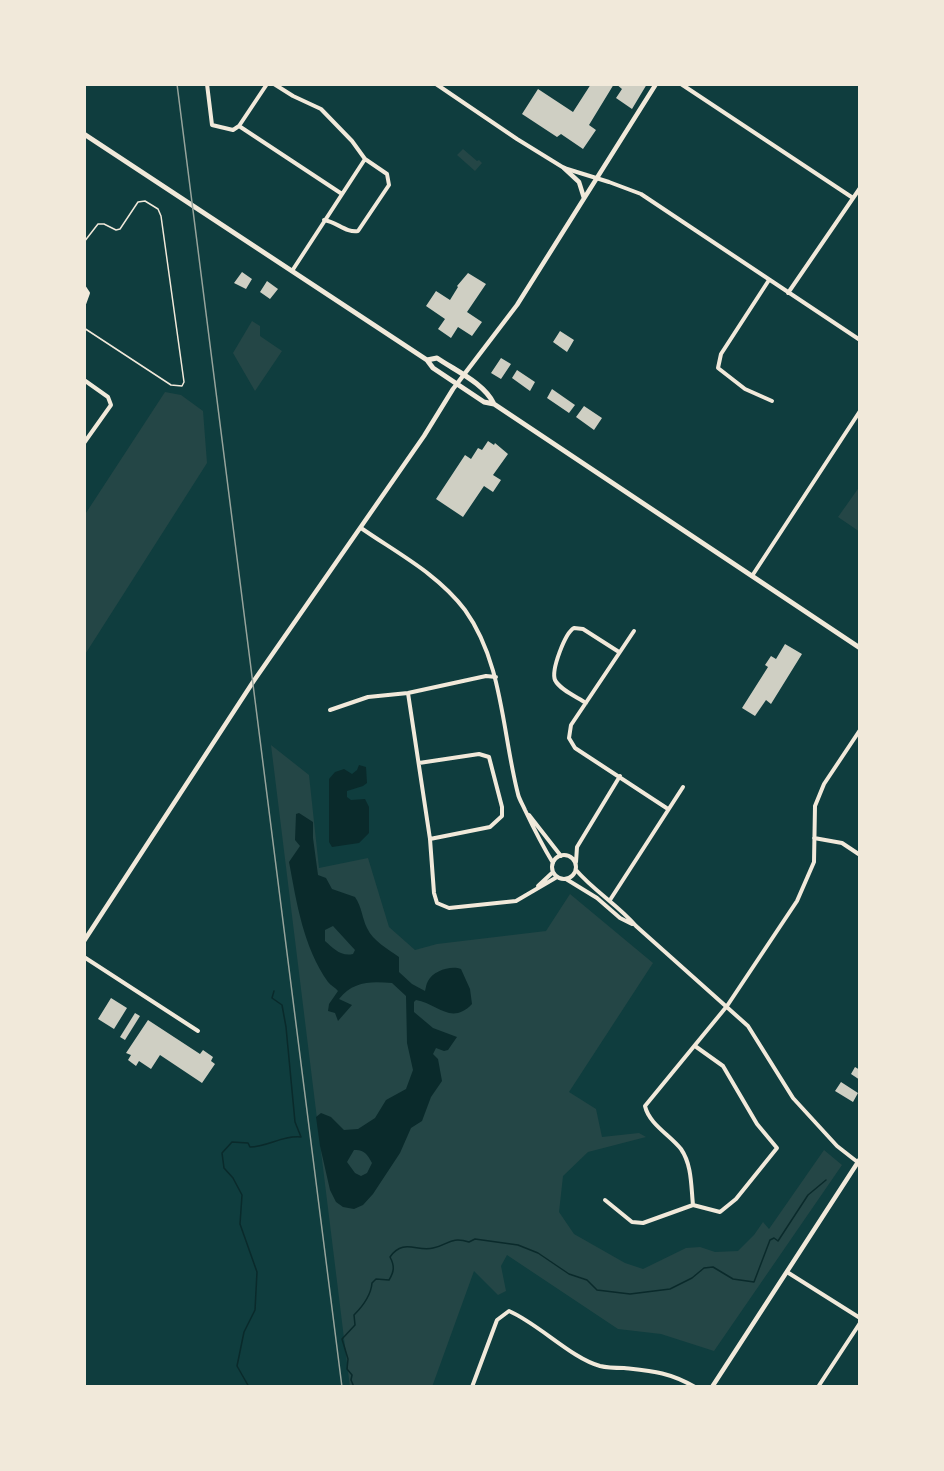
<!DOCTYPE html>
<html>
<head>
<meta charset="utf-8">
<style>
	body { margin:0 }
	#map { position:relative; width:944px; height:1471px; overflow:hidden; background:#0f3d3e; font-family:Ubuntu,sans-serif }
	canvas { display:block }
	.frame { position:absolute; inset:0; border:86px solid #f1e9da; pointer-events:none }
</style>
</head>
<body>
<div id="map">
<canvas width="944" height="1471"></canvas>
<div class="frame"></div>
</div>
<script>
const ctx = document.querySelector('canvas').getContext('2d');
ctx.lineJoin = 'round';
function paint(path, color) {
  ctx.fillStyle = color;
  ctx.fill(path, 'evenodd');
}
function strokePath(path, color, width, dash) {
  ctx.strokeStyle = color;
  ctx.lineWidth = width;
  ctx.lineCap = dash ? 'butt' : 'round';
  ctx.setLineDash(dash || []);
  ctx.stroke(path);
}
paint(new Path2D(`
	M463 149 477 161 479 160 482 163 475 171 457 155Z
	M252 321 260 326V336L282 351 255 391 233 353Z
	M165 392 181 395 203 411 207 463 84 656V516Z
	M860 486V532L838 517Z
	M271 745 309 775 319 868 368 858 389 927 415 950 437 944 546 931 570 894 653 963 569 1092 596 1109 602 1137 639 1133 646 1137 588 1152 563 1176 559 1212 574 1234 625 1263 643 1269 686 1248 700 1247 715 1252 738 1251 754 1235 763 1222 769 1229 824 1150 842 1165 714 1351 661 1334 618 1329 507 1255 501 1266 506 1291 498 1295 474 1271 432 1387H350Z`), '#244646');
paint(new Path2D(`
	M359 765 366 767 367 783 363 786 347 791V797L351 800 365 799 369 807V833L359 843 332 847 329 842V779L335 772 344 769 352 774 357 770Z
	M299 813 313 822V838L318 875 326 878 332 889 355 897C362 907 362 918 367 928 373 941 388 949 399 957V972L412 984 425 991C426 988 426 984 428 981 433 971 451 965 461 969L470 989 472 1004C451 1026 437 1003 416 1000L414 1002V1012L433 1028 457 1037 448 1050 444 1051 436 1048 433 1054 438 1059 442 1081 431 1097 422 1121 411 1128 400 1153 373 1194 363 1205 354 1209 343 1207 336 1202 330 1190 320 1146 316 1117 321 1113 331 1117 344 1130 358 1129 375 1118 386 1100 406 1089 413 1070 407 1043 406 996 392 983C371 981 353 981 339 999L352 1005 338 1021 335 1013 328 1011 329 1004 338 991C335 987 331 986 328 982 303 946 297 904 289 862L300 846 295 840 296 814ZM333 926 355 950 353 954C341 957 333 948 325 941V930ZM354 1150C364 1149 368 1155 372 1163L367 1173 361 1176 355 1173 347 1162Z`), '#0a2a2b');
strokePath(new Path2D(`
	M249 1387 237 1366 244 1332 255 1310 257 1272 240 1224 242 1195 233 1178 224 1168 222 1153 232 1142 248 1143 250 1147C267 1147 283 1135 301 1137L295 1122 286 1027 282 1005 272 998 274 991
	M354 1387 351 1380 352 1375 347 1369 348 1359 342 1339 355 1325 354 1315C362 1307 371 1295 372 1283L376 1279 389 1280C394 1272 395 1266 390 1257 403 1238 417 1252 433 1248 449 1245 450 1236 469 1242L475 1239 518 1245 538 1253 569 1274 587 1280 597 1290 630 1294 670 1289 692 1278 704 1268 713 1267 733 1279 754 1282 770 1240 774 1238 778 1241 808 1195 826 1180`), '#0a2a2b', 1.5);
paint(new Path2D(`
	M591 84H614L589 125 596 130 583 149 561 134 557 137 522 114 538 89 573 112Z
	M616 84H647L632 109 616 98 622 89Z
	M242 272 252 279 246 289 234 283Z
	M468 273 486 284 467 312 482 322 472 336 458 327 451 338 438 329 445 319 426 306 436 291 450 300 458 287 457 286Z
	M267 281 278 289 270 299 260 292Z
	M560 331 574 340 567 352 553 342Z
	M501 358 511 364 501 379 491 373Z
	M517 370 535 382 530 391 512 378Z
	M552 389 575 405 569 413 547 398Z
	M584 406 602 418 594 430 576 417Z
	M488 441 494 445 495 443 508 454 493 475 501 480 493 492 484 486 463 517 436 499 465 455 471 459 478 448 482 450Z
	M785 644 802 654 771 704 766 700 755 716 742 708 768 667 765 665 771 656 776 659Z
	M111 998 127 1008 114 1029 98 1019Z
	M135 1013 140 1016 125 1040 120 1037Z
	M148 1020 200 1054 203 1050 213 1057 211 1061 215 1064 202 1083 160 1055 151 1069 139 1061 136 1066 128 1060 131 1055 126 1053Z
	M855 1067 860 1070V1080L851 1074Z
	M841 1082 858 1093 853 1102 835 1091Z`), '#cfcfc3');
strokePath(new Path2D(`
	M84 242 98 224H104L116 230 120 229 138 202 145 201 158 209 161 216 184 382 182 386 171 385 84 328`), '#f1e9da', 1.5);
strokePath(new Path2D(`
	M207 84 212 125 233 130 239 126
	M274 84 293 96 321 109 352 141 365 159 292 271
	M436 84 517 139 564 168 609 182 641 194 860 340
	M681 84 853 198
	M239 126 342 194
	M239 126 267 84
	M324 220C337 222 346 233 358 231L389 185 387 174 365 159
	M769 280 721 354 718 368 745 389 772 401
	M84 287 88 293 84 304
	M788 293 860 188
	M84 380 108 397 111 405 84 443
	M361 528C397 553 438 574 465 610 503 663 502 732 518 794 519 799 523 805 525 810 534 829 542 845 553 863
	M752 576 860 411
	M634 631 571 725 569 738 575 748 668 809
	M408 693 430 839 434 893 437 903 449 908 516 901 557 877
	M586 703C577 697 560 690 555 680 551 670 565 633 574 628L583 629 619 652
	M330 710 368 697 408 693 486 676 496 677
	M419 763 479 754 489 757 502 807V816L490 827 430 839
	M529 815 561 856
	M814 838 842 843 860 855
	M552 867a12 12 0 1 1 24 0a12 12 0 1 1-24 0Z
	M576 862 577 847 620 776
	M576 870C594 891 618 905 636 926L748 1026 793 1098 837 1146 860 1164
	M566 879 597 898 620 918 632 924
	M538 886 553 872
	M610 900 683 787
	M84 957 198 1031
	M605 1200 632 1222 643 1223 693 1205
	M693 1205C691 1186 692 1165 681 1149 670 1135 649 1124 645 1106L727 1006 797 901 814 862 815 806 824 784 860 730
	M693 1205 720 1212 736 1199 777 1148 757 1124 723 1066 695 1046
	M787 1272 860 1318
	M472 1387 497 1320 509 1311C539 1324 571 1358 600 1366 608 1368 616 1368 624 1368 652 1371 669 1372 695 1387
	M818 1387 860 1323`), '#f1e9da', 4);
strokePath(new Path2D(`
	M564 168 579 182 584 198
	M84 941 253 682 424 436 453 389 517 305 656 84
	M712 1387 860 1159`), '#f1e9da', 4.5);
strokePath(new Path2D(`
	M84 134 427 360 433 368 484 402 494 404 860 648
	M427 360 437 358C456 371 484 383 494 404`), '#f1e9da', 5);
strokePath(new Path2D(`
	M177 84 342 1387`), '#97a49c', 1.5);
</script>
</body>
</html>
